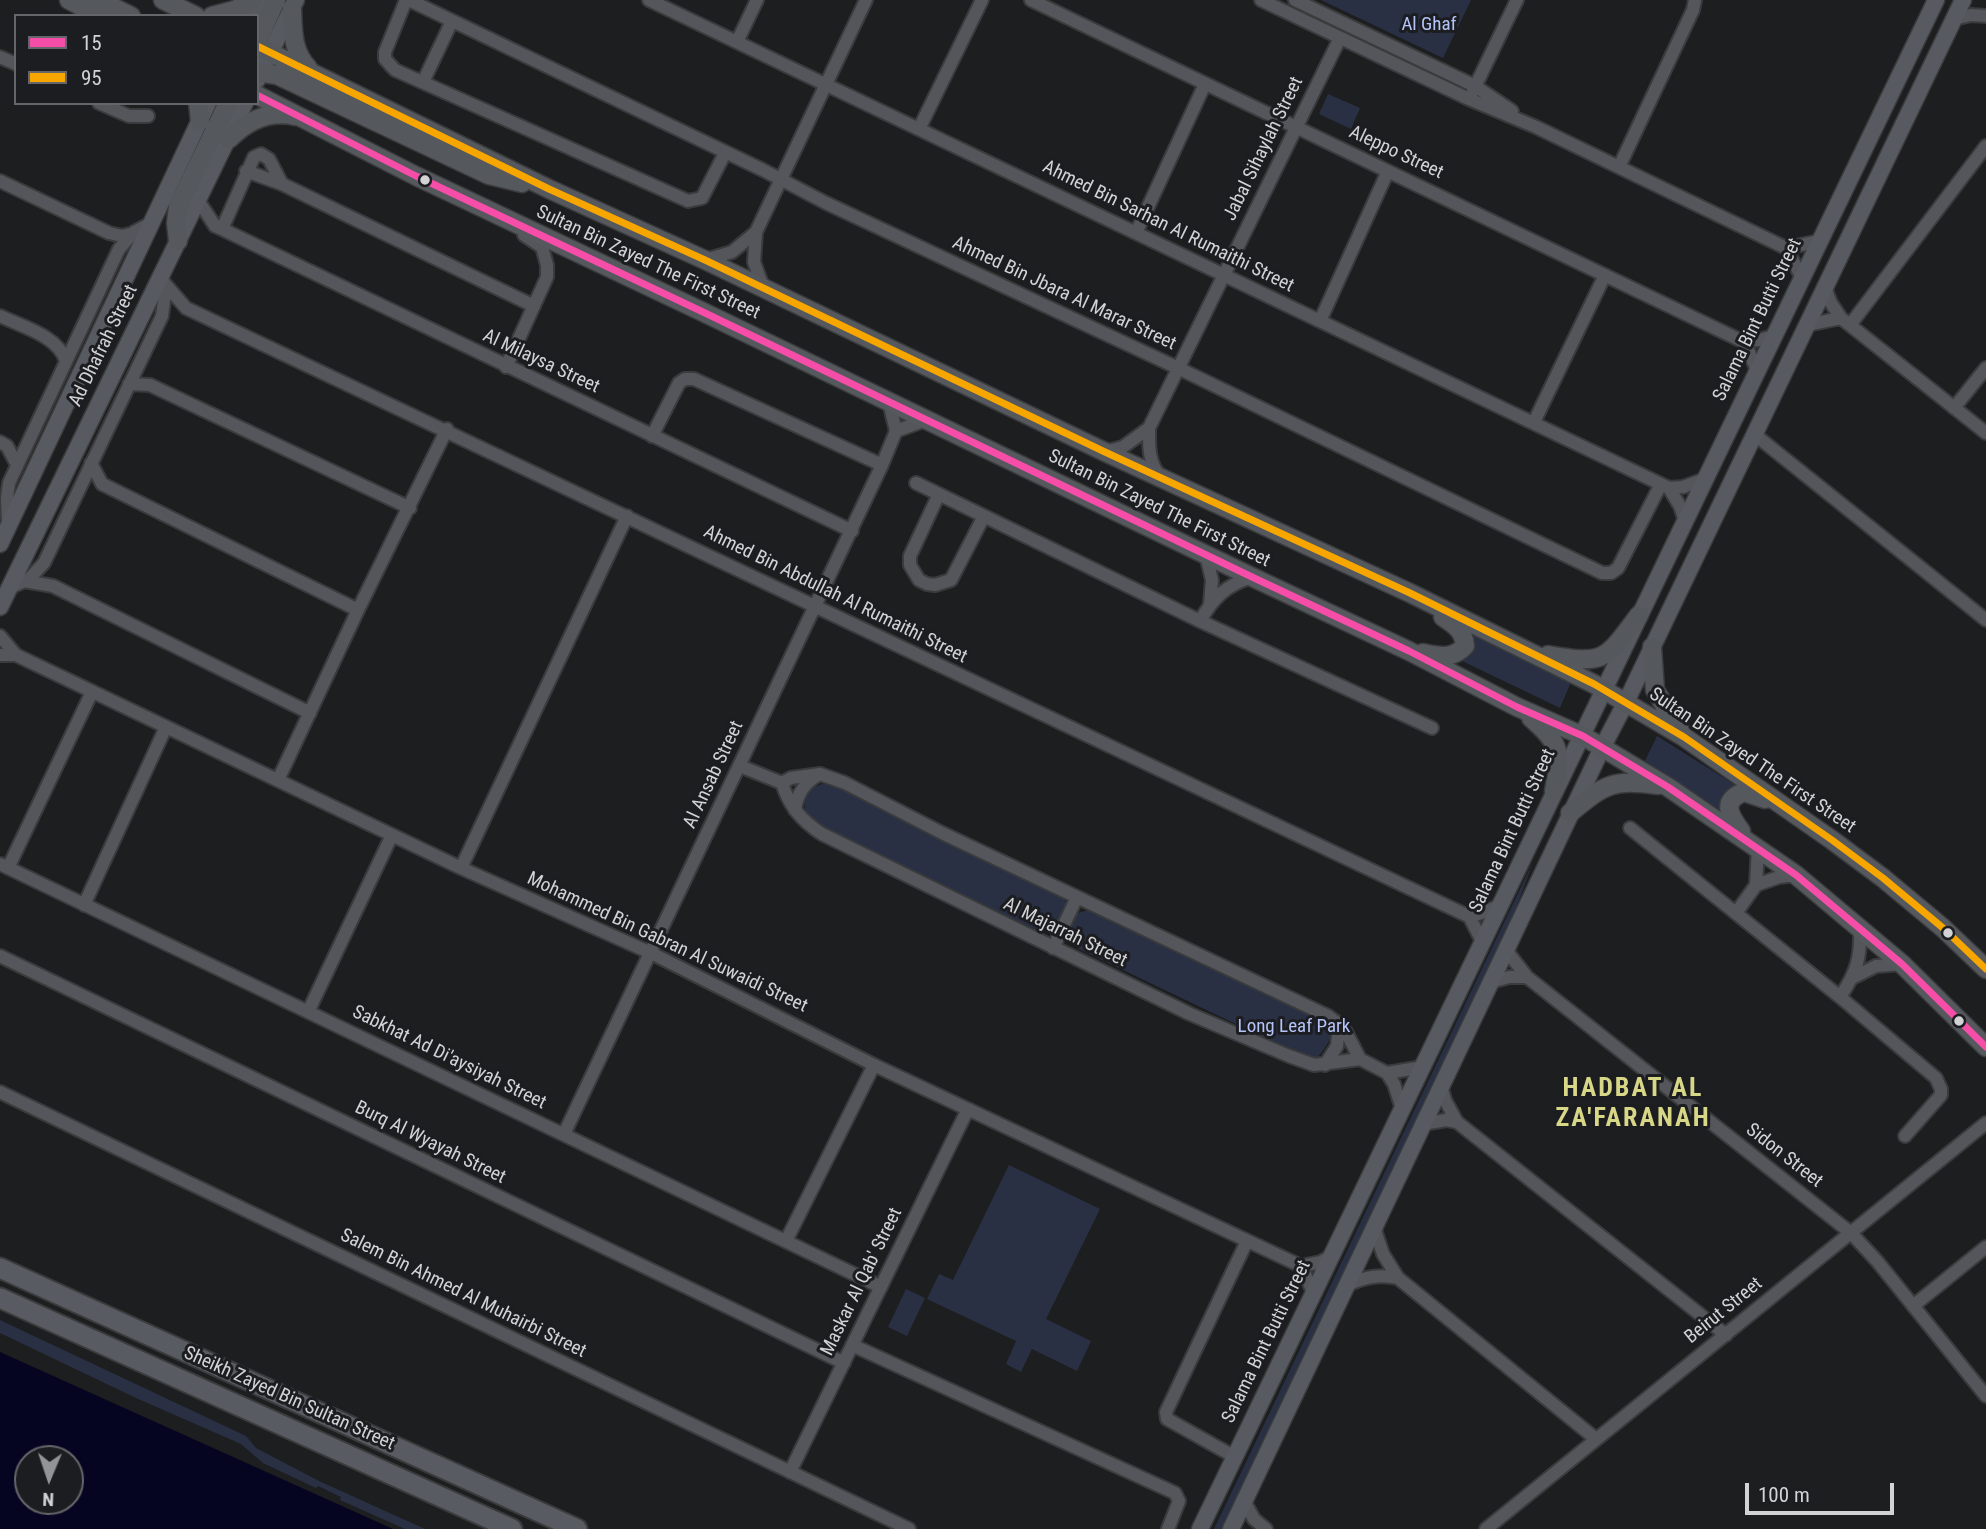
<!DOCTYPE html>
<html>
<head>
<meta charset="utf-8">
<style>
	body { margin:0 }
	#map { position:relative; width:1986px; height:1529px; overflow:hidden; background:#1d1e1f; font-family:"Roboto Condensed",sans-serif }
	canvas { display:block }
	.legend { position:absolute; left:14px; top:14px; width:245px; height:91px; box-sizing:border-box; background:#1c1d20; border:2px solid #656669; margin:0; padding:9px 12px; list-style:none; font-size:21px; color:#d3d3d6 }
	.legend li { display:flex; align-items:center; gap:14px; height:35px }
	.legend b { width:35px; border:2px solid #656669 }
	.north { position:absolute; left:14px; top:1445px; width:70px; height:70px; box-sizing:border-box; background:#1c1d20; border:2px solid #656669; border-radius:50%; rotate:182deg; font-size:19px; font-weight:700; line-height:28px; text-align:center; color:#d3d3d6 }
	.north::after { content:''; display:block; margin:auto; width:24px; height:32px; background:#939496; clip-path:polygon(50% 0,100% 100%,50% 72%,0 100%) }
	.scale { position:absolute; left:1745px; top:1483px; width:149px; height:32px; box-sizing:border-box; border:4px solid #d3d3d6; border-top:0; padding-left:9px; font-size:21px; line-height:24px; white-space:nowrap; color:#d3d3d6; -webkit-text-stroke:5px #1c1d20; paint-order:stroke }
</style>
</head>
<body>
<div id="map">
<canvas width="1986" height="1529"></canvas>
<ul class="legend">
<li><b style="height:9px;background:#f54da8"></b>15</li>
<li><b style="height:9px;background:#f7a600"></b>95</li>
</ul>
<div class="north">N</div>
<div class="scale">100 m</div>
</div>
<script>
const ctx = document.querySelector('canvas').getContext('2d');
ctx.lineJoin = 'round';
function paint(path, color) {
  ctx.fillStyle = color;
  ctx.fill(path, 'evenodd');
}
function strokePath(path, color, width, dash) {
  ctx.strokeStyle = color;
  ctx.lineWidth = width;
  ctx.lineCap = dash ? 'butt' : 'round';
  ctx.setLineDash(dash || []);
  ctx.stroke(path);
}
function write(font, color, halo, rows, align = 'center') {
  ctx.font = font + ' "Roboto Condensed",sans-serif';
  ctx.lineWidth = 6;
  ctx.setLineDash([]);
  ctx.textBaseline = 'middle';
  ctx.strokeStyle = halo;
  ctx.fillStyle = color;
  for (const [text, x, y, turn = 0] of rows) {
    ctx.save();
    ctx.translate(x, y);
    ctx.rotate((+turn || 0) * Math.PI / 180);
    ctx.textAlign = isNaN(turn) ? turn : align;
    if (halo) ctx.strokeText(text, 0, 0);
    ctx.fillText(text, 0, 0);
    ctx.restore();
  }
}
paint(new Path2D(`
	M1321 0H1471L1443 58Z
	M1328 94 1360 108 1351 129 1319 114Z
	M1470 632 1571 682 1560 708 1460 660Z
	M1657 736 1740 788 1725 813 1645 761Z
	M830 782 1064 897C1070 911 1059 922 1051 932H1041L813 823C804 813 804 807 805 794L812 787Z
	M1533 862 1508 930 1224 1529H1214Z
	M1096 908 1330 1023C1335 1037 1325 1048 1317 1058H1307L1079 949C1069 939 1069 933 1070 920L1078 913Z
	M1009 1165 1100 1209 1046 1319 1091 1341 1077 1371 1032 1349 1021 1372 1006 1364 1016 1341 927 1299 939 1274 953 1280Z
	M906 1289 925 1298 907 1336 888 1327Z
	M0 1320 246 1436 256 1448 319 1481 425 1529H405L340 1500 341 1497 318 1486 316 1488 263 1463 241 1444 136 1398 0 1333Z`), '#2a3044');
paint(new Path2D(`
	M0 1352 393 1529H0ZM70 1459V1501H28V1459Z`), '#050521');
const minor = new Path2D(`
	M406 0 385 52V59L395 70 688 201 702 198 725 153
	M409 0 763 170 826 203 1178 368 1602 573H1611L1618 568 1661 484
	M649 0 1669 488 1680 506 1685 521
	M1031 0 1742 341 1759 340 1774 336
	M1261 0 1469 99 1536 127 1786 248 1802 278
	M1295 0 1475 86 1512 111
	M1954 19 1971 15 1986 16
	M737 42 757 0
	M0 57 16 64
	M423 82 452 21
	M1473 91 1517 0
	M99 103 129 116H148
	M919 129 982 0
	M1619 167 1693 10 1695 0
	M246 171 282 184 534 306
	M0 181 109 233 122 236 134 233
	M198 200 215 226 224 230 852 531
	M222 229 254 157 261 154 269 159 282 184
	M1136 233 1205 84
	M1786 248 1820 241
	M705 260 732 252 756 232
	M160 278 186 308C614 507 1038 716 1466 915L1478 914 1500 906
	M763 287 754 262 756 232 866 0
	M1825 288 1831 303 1841 318 1986 433
	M0 316C23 327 58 336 66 361
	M1320 321 1388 171
	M1807 325 1841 318
	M1850 325 1986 146
	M1744 341 1757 370
	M506 367 547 277V265L542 247 524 235
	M129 384 150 385 410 508
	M1954 408 1986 368
	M1534 422 1605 275
	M1149 428C1149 446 1148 463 1161 477
	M896 431 926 420
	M1754 434 1986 620
	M652 436 679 383 685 379H694L882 465
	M0 442 7 446 17 465
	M1105 452 1123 447 1149 428 1340 38
	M91 463 102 484 358 610
	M916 483 1200 621 1432 728
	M1669 488 1683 487 1705 479
	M939 494 910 556V565L919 580 927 584 935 585 951 580 984 516
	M8 525 7 498 9 483 119 249 134 232 153 222
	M1206 555 1212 580 1210 604
	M24 581 53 586 310 713
	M9 588 29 579 44 563 162 316 166 286
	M1200 621C1213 598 1226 585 1252 577
	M0 636 16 655
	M0 655H16L461 868 651 953 874 1065 1301 1266 1314 1294
	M740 766 782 783 791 778 820 774 845 783 942 833 1328 1016 1339 1024 1346 1032 1360 1059 1387 1073 1394 1084 1402 1109
	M278 780 358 610 447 429
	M782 783C789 806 802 821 822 834L1190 1014 1289 1056 1314 1065 1360 1059
	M795 810C797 793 805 782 820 774
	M1630 828 1840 997 1936 1078 1941 1089V1095L1905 1136
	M0 864 881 1287
	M8 868 92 692
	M461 868 627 516
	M1756 885 1779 877 1796 875
	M84 905 166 727
	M1736 913 1756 885 1758 847
	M1469 916 1483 943
	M1053 948 1077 897
	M1506 950 1527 977 1851 1233 1877 1261 1986 1396
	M0 956 844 1363
	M1854 977 1876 966 1902 964
	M1491 982 1509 977H1527
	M1840 997C1857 972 1861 958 1860 927
	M308 1012 392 835
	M1325 1065 1337 1046 1339 1024
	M1387 1073 1423 1067
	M1441 1086 1445 1100 1457 1122 1726 1335
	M0 1092 909 1529
	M1423 1124 1446 1120 1457 1122
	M564 1134 882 465 896 431 889 402
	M1374 1227 1383 1254 1398 1278 1596 1439
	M786 1241 874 1065
	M1301 1266 1321 1262 1333 1255
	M1347 1285C1365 1277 1379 1274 1398 1278
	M1913 1306 1986 1247
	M852 1345 1175 1493 1179 1501 1168 1529
	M1235 1457 1167 1419 1166 1412 1247 1241
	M790 1472 968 1109
	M1244 1501 1254 1519 1266 1529
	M1486 1529 1986 1123`);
const secondary = new Path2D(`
	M253 16 260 0
	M257 80 296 0
	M0 544 208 103
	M0 607 245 103
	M1200 1529 1936 0
	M1231 1529 1602 748 1626 702 1963 0`);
const primary = new Path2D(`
	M69 0 100 16
	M98 0 131 16
	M163 0 196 16
	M292 8C293 31 292 51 308 68
	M212 16 235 10 253 0
	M257 42 276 0
	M257 46 549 189 705 260 1105 452 1410 593 1594 684 1684 737 1832 840 1883 878 1943 928 1986 969
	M257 72 277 75 489 175 522 183
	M257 95 416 176 703 312 1252 577 1409 651 1517 707 1583 736 1668 787 1796 875 1902 964 1986 1047
	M198 103 200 121
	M229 139C247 121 269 110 295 116
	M178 241 176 223 178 206 228 103
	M1652 647 1655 690 1680 731
	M1423 653C1440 657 1453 659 1465 646 1464 631 1455 625 1443 617
	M1548 655C1606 665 1605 660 1639 615
	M1531 718C1562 745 1561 752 1554 791
	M1570 813C1605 784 1612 779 1658 785
	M1741 831C1730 816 1720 801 1744 792L1765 799`);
const trunk = new Path2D(`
	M0 1268 577 1529
	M0 1298 512 1529`);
strokePath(minor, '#3a3b3c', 16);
strokePath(secondary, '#3a3b3c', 19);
strokePath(primary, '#3a3b3c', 21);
strokePath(trunk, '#3a3b3c', 23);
strokePath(minor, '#54565c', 12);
strokePath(secondary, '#575a60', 16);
strokePath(primary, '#55585d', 18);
strokePath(trunk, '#585b61', 19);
strokePath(new Path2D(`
	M257 95 416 176 703 312 1252 577 1409 651 1517 707 1583 736 1668 787 1796 875 1902 964 1986 1047`), '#f54da8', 7);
strokePath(new Path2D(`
	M257 46 549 189 705 260 1105 452 1410 593 1594 684 1684 737 1832 840 1883 878 1943 928 1986 969`), '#f7a600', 7);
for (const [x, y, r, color] of [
	[425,180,6,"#d3d3d6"],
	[1948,933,6,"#d3d3d6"],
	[1959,1021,6,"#d3d3d6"]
]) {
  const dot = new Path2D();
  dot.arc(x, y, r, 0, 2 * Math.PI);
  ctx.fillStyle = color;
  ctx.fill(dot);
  strokePath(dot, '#1c1d20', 2.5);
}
write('19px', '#b4c3f8', '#1c1d20', [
	["Al Ghaf",1429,25],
	["Long Leaf Park",1294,1027]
]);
write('19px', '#d3d3d6', '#1c1d20', [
	["Jabal Sihaylah Street",1264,149,-64],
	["Aleppo Street",1396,153,25],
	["Ahmed Bin Sarhan Al Rumaithi Street",1168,227,26],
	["Sultan Bin Zayed The First Street",648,263,25],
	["Ahmed Bin Jbara Al Marar Street",1064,294,25],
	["Salama Bint Butti Street",1758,320,-64],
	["Ad Dhafrah Street",104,346,-64],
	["Al Milaysa Street",541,362,25],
	["Sultan Bin Zayed The First Street",1159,509,26],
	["Ahmed Bin Abdullah Al Rumaithi Street",835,595,26],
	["Sultan Bin Zayed The First Street",1752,761,34],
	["Al Ansab Street",714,775,-65],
	["Salama Bint Butti Street",1513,831,-65],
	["Al Majarrah Street",1065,933,26],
	["Mohammed Bin Gabran Al Suwaidi Street",667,943,25],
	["Sabkhat Ad Di'aysiyah Street",449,1058,26],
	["Burq Al Wyayah Street",430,1143,26],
	["Sidon Street",1784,1156,38],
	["Maskar Al Qab' Street",862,1282,-64],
	["Salem Bin Ahmed Al Muhairbi Street",463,1294,26],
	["Beirut Street",1724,1311,-39],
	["Salama Bint Butti Street",1267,1342,-64],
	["Sheikh Zayed Bin Sultan Street",289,1399,24]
]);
ctx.letterSpacing = '2px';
write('bold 26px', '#d8d788', '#1c1d20', [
	["HADBAT AL",1633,1089],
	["ZA'FARANAH",1633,1119]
]);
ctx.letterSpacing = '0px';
</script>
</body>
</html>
